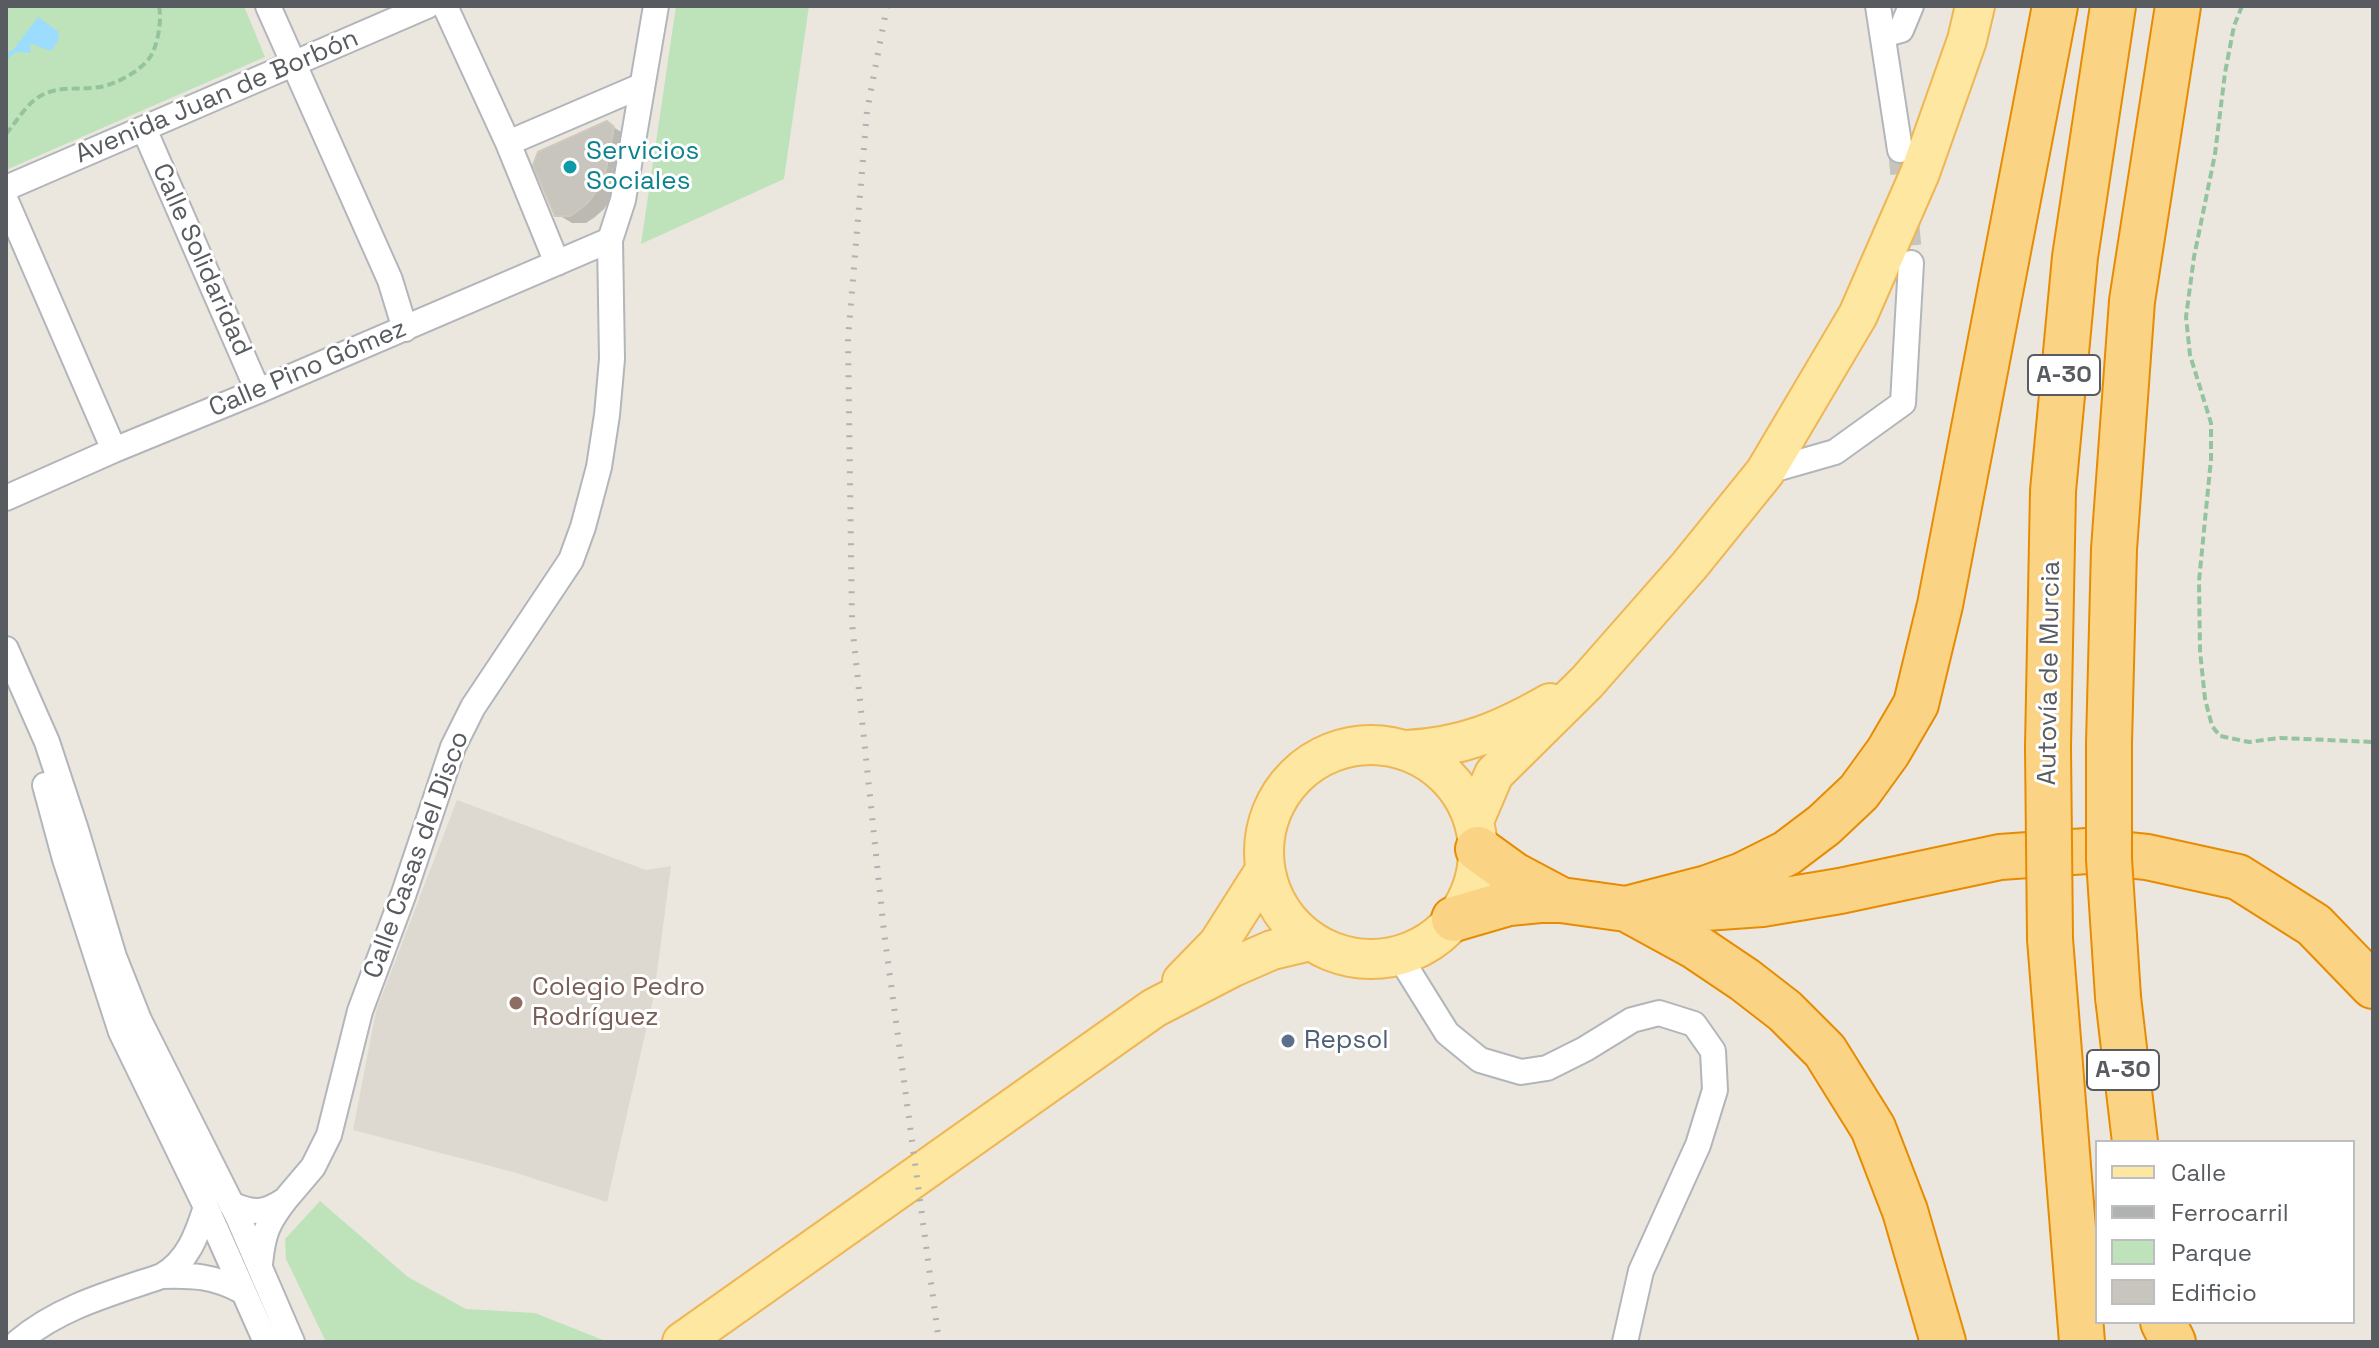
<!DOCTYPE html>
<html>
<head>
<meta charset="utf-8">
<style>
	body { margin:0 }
	#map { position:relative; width:2379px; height:1348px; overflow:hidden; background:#ebe7df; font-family:"Space Grotesk",sans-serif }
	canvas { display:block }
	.frame { position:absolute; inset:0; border:8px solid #585c60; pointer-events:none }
	.legend { position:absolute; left:2095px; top:1140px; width:260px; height:184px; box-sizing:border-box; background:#fff; border:2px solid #bcbebf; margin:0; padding:10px 14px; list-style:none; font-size:24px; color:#585c60 }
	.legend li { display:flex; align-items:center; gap:16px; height:40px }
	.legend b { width:40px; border:2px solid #bcbebf }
</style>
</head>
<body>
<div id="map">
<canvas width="2379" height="1348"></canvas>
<div class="frame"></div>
<ul class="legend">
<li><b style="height:10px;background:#fee7a1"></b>Calle</li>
<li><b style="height:10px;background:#b0b1b1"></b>Ferrocarril</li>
<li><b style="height:22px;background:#bee3bb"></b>Parque</li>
<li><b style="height:22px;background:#c8c4be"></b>Edificio</li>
</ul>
</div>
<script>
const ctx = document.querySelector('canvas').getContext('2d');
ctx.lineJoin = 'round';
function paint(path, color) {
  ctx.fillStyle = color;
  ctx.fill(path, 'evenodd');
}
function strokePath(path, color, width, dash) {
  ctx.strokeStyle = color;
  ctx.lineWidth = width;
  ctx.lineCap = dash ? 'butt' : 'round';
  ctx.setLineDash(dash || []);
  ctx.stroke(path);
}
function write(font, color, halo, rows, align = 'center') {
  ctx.font = font + ' "Space Grotesk",sans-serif';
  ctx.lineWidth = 6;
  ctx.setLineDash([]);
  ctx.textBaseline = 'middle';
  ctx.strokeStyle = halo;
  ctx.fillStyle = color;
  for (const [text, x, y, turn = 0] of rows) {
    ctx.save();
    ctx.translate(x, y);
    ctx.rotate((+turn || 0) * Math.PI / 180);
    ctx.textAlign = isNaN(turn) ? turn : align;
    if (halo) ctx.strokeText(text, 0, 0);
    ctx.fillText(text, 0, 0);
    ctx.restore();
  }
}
paint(new Path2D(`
	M457 800 646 870 671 866 654 995 607 1202 513 1172 353 1130 376 1011Z`), '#ddd9d0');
paint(new Path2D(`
	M6 6H244L265 57 6 170Z
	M676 6H809L784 179 641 244Z
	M320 1201 408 1277 466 1309 535 1313 608 1342H326L286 1259 285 1239Z`), '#bee3bb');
paint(new Path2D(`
	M38 17 59 32 58 41 51 51 32 44 29 46 31 53 16 52 6 60V53L13 50Z`), '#9cdcfe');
paint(new Path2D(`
	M607 123 629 137 615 193 604 209 595 217 586 223H572L557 214Z`), '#0003');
const building = new Path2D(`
	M607 121 614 127 606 169 601 185 589 201 580 209 570 216H555L533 165 538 152Z`);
paint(building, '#c8c4be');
strokePath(building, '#cfc8bd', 2);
strokePath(new Path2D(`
	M1900 150 1911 263`), '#c6c4bf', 24, [24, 12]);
const minor = new Path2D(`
	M268 6 390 280 405 329
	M445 6 508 143 557 263
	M1878 6 1900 150
	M1883 35 1901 30 1911 6
	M144 129 258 391
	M508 143 641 86
	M6 188 427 6
	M6 201 114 450
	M1765 472 1835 452 1903 403 1911 263
	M6 498 114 450 258 391 610 240
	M6 649 47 742 76 830 114 957 139 1020 238 1217 292 1342
	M45 785 65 859 121 1032 206 1207 266 1342
	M1399 956 1447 1033 1480 1060 1521 1072 1547 1068 1585 1049 1632 1020 1659 1013 1694 1024 1713 1051 1715 1090 1698 1145 1641 1271 1625 1342
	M285 1200 313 1167 329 1135 360 1011 404 893 453 747 473 707 571 560 583 527 599 467 607 415 612 359 610 240 623 200 656 6
	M231 1204C254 1214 264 1214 285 1200 267 1223 263 1234 260 1264
	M206 1207C197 1235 188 1261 162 1276 194 1275 213 1276 242 1291
	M18 1342C59 1307 112 1293 162 1276`);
const primary = new Path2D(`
	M1264 852a107 107 0 1 1 214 0a107 107 0 1 1-214 0Z
	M1406 750C1463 747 1501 731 1550 703
	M1474 821 1494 774 1587 682 1689 566 1765 472 1858 315 1920 173 1967 40 1975 6
	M1182 981 1218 944 1265 870
	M682 1342 1154 1008 1233 967 1272 950 1310 941`);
const motorway = new Path2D(`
	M2109 743 2114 549 2132 301 2178 6
	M2048 747 2053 491 2075 257 2113 6
	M1478 849 1514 875 1561 900
	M1626 909 1707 888 1743 875 1787 853 1824 825 1859 792 1888 752 1916 704 1940 605 2055 6
	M1632 912 1696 947 1745 980 1785 1011 1825 1051 1873 1128 1905 1211 1943 1342
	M1454 919 1509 903 1540 900H1561L1626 909 1677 910 1762 904 1840 891 2000 857 2087 851 2147 857 2238 877 2314 925 2373 986
	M2050 939 2082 1342
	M2118 997 2135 1142
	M2163 1322 2173 1342`);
strokePath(minor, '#b2b6ba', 28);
strokePath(primary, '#efb654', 42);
strokePath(motorway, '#e78c02', 48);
strokePath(new Path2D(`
	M2242 6 2234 26 2225 73 2215 154 2194 257 2186 317 2190 355 2211 423V459L2199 581 2200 651 2205 699 2212 726 2220 736 2249 742 2280 738 2373 742
	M6 134C18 120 27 102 44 94 61 86 82 90 100 87 116 84 138 72 148 60 158 48 162 20 159 6`), '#94c49d', 4, [8, 4]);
strokePath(minor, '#fff', 24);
strokePath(primary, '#fee7a1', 38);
strokePath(motorway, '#fbd385', 44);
strokePath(new Path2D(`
	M887 6 867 111 848 339 852 623 884 932 939 1342`), '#b0b1b1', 6, [2, 10]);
const motorwayBridge = new Path2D(`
	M2109 743V859L2118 997
	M2048 747 2050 939`);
strokePath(motorwayBridge, '#e78c02', 48, []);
strokePath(motorwayBridge, '#fbd385', 44);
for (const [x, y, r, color] of [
	[570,167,8,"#0f9aa8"],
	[516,1003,8,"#8d6e63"],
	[1288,1041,8,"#5c6f8a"]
]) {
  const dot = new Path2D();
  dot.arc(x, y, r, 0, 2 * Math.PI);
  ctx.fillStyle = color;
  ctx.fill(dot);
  strokePath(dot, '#fff', 3);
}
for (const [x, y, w] of [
	[2064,375,72],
	[2123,1070,72]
]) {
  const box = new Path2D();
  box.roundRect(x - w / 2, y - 20, w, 40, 6);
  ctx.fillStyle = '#fff';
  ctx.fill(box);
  strokePath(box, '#585c60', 2);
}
write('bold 24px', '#585c60', null, [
	["A-30",2064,375],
	["A-30",2123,1070]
]);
write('26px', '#585c60', '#fff', [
	["Avenida Juan de Borbón",217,97,-23],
	["Calle Solidaridad",201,260,66],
	["Calle Pino Gómez",308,369,-23],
	["Autovía de Murcia",2050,673,-89],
	["Calle Casas del Disco",417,855,-70]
]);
write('26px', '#0d838f', '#fff', [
	["Servicios",586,152],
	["Sociales",586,182]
], 'left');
write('26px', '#785e54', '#fff', [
	["Colegio Pedro",532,988],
	["Rodríguez",532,1018]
], 'left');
write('26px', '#4e5e75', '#fff', [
	["Repsol",1304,1041]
], 'left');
</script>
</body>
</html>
